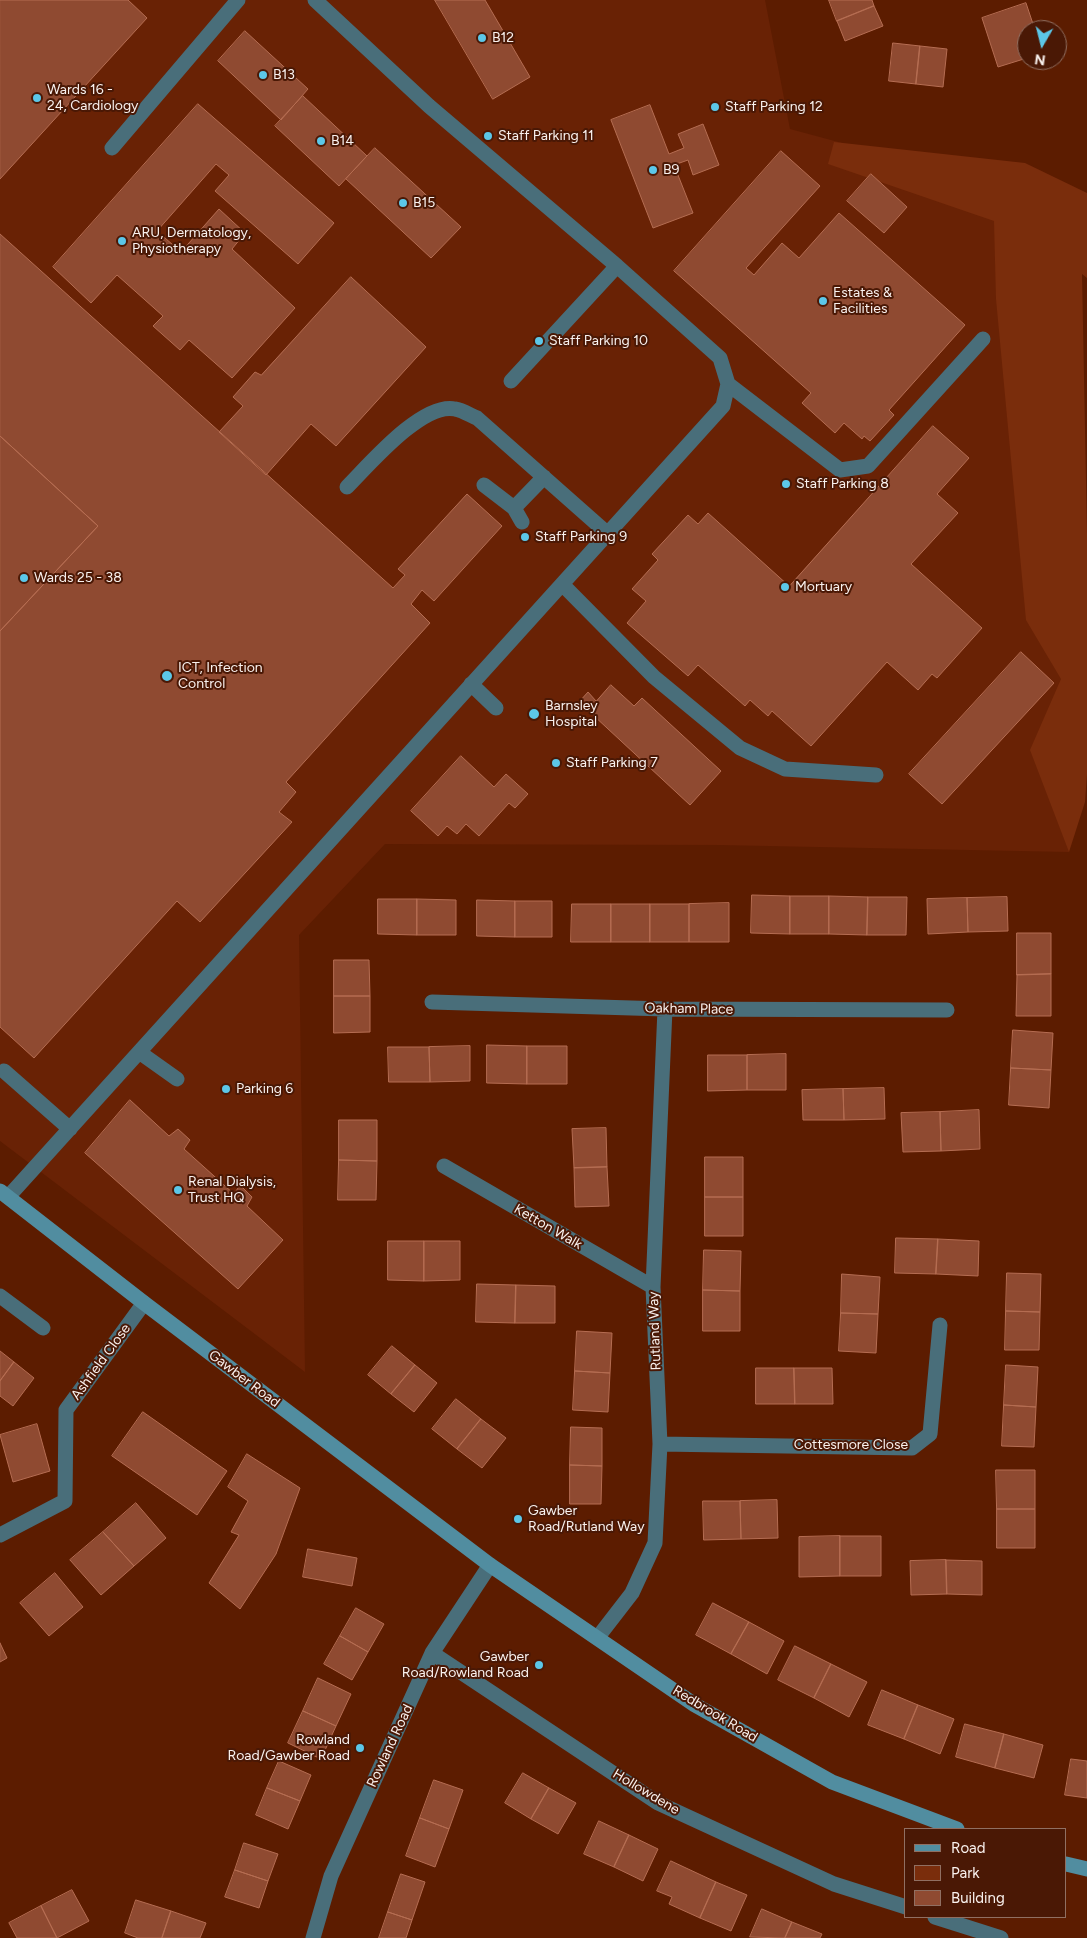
<!DOCTYPE html>
<html>
<head>
<meta charset="utf-8">
<style>
	body { margin:0 }
	#map { position:relative; width:1087px; height:1938px; overflow:hidden; background:#5c1c00; font-family:Figtree,sans-serif }
	canvas { display:block }
	.legend { position:absolute; left:904px; top:1828px; width:162px; height:90px; box-sizing:border-box; background:#4a1805; border:1px solid #906f62; margin:0; padding:6px 9px; list-style:none; font-size:15px; color:#f9f1ee }
	.legend li { display:flex; align-items:center; gap:10px; height:25px }
	.legend b { width:25px; border:1px solid #906f62 }
	.north { position:absolute; left:1017px; top:20px; width:50px; height:50px; box-sizing:border-box; background:#4a1805; border:1px solid #906f62; border-radius:50%; rotate:188deg; font-size:14px; font-weight:700; line-height:20px; text-align:center; color:#f9f1ee }
	.north::after { content:''; display:block; margin:auto; width:18px; height:22px; background:#5cc7e8; clip-path:polygon(50% 0,100% 100%,50% 72%,0 100%) }
</style>
</head>
<body>
<div id="map">
<canvas width="1087" height="1938"></canvas>
<ul class="legend">
<li><b style="height:6px;background:#518da0"></b>Road</li>
<li><b style="height:14px;background:#7a2d0c"></b>Park</li>
<li><b style="height:14px;background:#8f4a31"></b>Building</li>
</ul>
<div class="north">N</div>
</div>
<script>
const ctx = document.querySelector('canvas').getContext('2d');
ctx.lineJoin = 'round';
function paint(path, color) {
  ctx.fillStyle = color;
  ctx.fill(path, 'evenodd');
}
function strokePath(path, color, width, dash) {
  ctx.strokeStyle = color;
  ctx.lineWidth = width;
  ctx.lineCap = dash ? 'butt' : 'round';
  ctx.setLineDash(dash || []);
  ctx.stroke(path);
}
function write(font, color, halo, rows, align = 'center') {
  ctx.font = font + ' Figtree,sans-serif';
  ctx.lineWidth = 4;
  ctx.setLineDash([]);
  ctx.textBaseline = 'middle';
  ctx.strokeStyle = halo;
  ctx.fillStyle = color;
  for (const [text, x, y, turn = 0] of rows) {
    ctx.save();
    ctx.translate(x, y);
    ctx.rotate((+turn || 0) * Math.PI / 180);
    ctx.textAlign = isNaN(turn) ? turn : align;
    if (halo) ctx.strokeText(text, 0, 0);
    ctx.fillText(text, 0, 0);
    ctx.restore();
  }
}
paint(new Path2D(`
	M0 0H765L790 129 1054 200 1068 657 1069 852 718 845 385 844 299 935 305 1372 0 1141Z`), '#692205');
paint(new Path2D(`
	M834 142 1025 163 1087 193V278L1082 274 1087 533V774L1085 802 1069 852 1030 750 1061 679 1026 620 996 299 994 221 828 164Z`), '#7a2d0c');
const building = new Path2D(`
	M0 0H128L147 18 0 179Z
	M435 0H485L530 77 493 99Z
	M829 0H872L874 6 837 21Z
	M1026 3 1035 30H1027V58L998 67 982 18Z
	M874 6 883 26 845 41 837 21Z
	M245 31 308 89 281 120 218 61Z
	M893 43 920 46 916 84 889 81Z
	M920 46 947 49 943 87 916 84Z
	M303 96 367 156 339 186 275 126Z
	M198 104 334 223 298 264 215 191 229 175 216 164 157 231 181 252 219 209 245 233 232 249 295 308 232 378 189 340 180 350 153 326 163 316 117 275 91 303 53 267Z
	M650 105 669 154 684 148 678 134 703 124 719 165 693 175 688 160 674 165 693 213 653 228 611 120Z
	M375 148 461 227 431 258 346 179Z
	M781 151 820 186 746 268 754 275 782 243 799 258 839 213 965 325 889 410 894 415 870 441 864 436 862 439 844 423 835 433 802 403 811 393 674 271Z
	M871 174 907 207 884 233 847 201Z
	M0 234 393 588 405 575 398 569 467 494 502 526 434 601 422 590 411 604 430 623 286 782 296 792 279 812 292 822 200 922 177 901 34 1058 0 1027V631L98 526 0 436Z
	M351 277 426 347 336 446 311 424 266 475 219 432 243 406 233 397 255 372 261 375Z
	M933 426 969 458 937 494 958 513 911 564 982 628 937 678 932 674 918 690 887 662 811 746 772 711 768 716 750 700 745 706 698 665 688 676 627 623 646 601 632 589 658 560 652 554 688 515 698 524 708 513 789 586Z
	M0 436 98 526 0 631Z
	M1021 652 1054 683 942 804 909 774Z
	M611 685 634 706 642 698 721 771 690 805 579 702 588 692 596 701Z
	M461 756 494 787 506 774 528 794 515 808 509 803 479 836 466 824 457 834 447 826 438 836 411 811Z
	M752 895 790 896V934L751 933Z
	M790 896H829V934H790Z
	M829 896 868 897 867 935 829 934Z
	M868 897H907L906 935H867Z
	M1007 897 1008 931 968 932 967 898Z
	M967 898 968 932 928 934 927 899Z
	M378 899H417V935L378 934Z
	M417 899 456 900V935H417Z
	M477 900 515 901V937L477 936Z
	M515 901H552V937H515Z
	M729 903V942H689V904Z
	M572 904H611V942H571Z
	M611 904H650V942H611Z
	M650 904H689V942H650Z
	M1017 933H1051V974L1017 975Z
	M334 960H369L370 996H334Z
	M1051 974V1016H1016L1017 975Z
	M334 996H370V1032L334 1033Z
	M1013 1030 1053 1033 1051 1070 1011 1068Z
	M487 1045 527 1046V1084L487 1083Z
	M470 1046V1081L430 1082 429 1047Z
	M527 1046H567V1084H527Z
	M388 1047H429L430 1082H389Z
	M786 1054V1090H747V1055Z
	M708 1055H747V1090L708 1091Z
	M1011 1068 1051 1070 1049 1108 1009 1105Z
	M884 1088 885 1119 844 1120 843 1089Z
	M843 1089 844 1120H803L802 1090Z
	M130 1100 169 1136 178 1129 190 1140 184 1149 234 1194 240 1185 252 1197 247 1206 283 1240 238 1289 85 1153Z
	M979 1110 980 1149 941 1151 940 1112Z
	M940 1112 941 1151 903 1152 901 1113Z
	M339 1120H377V1161L339 1160Z
	M606 1128 607 1167 574 1168 572 1129Z
	M705 1157H743V1197H705Z
	M339 1160 377 1161 376 1200H338Z
	M607 1167 609 1206 575 1207 574 1168Z
	M705 1197H743V1236H705Z
	M896 1238 938 1239 936 1274 895 1273Z
	M938 1239 979 1241 978 1276 936 1274Z
	M388 1241H424V1281L388 1280Z
	M424 1241H460V1280L424 1281Z
	M704 1250 741 1251 740 1291 703 1290Z
	M1007 1273 1041 1274 1040 1312 1006 1311Z
	M842 1274 880 1277 878 1314 841 1313Z
	M477 1284 516 1285 515 1323 476 1322Z
	M516 1285 555 1286V1323H515Z
	M703 1290 740 1291V1331H703Z
	M1006 1311 1040 1312 1039 1350H1005Z
	M841 1313 878 1314 876 1353 839 1351Z
	M577 1331 612 1333 610 1373 575 1371Z
	M392 1346 415 1365 391 1394 368 1375Z
	M0 1351 14 1362 0 1381Z
	M14 1362 34 1378 13 1406 0 1396V1381Z
	M415 1365 437 1383 414 1412 391 1394Z
	M1006 1365 1038 1367 1036 1407 1004 1405Z
	M756 1368H794L795 1404H756Z
	M794 1368H832L833 1404H795Z
	M575 1371 610 1373 608 1412 573 1410Z
	M456 1399 481 1419 457 1449 432 1429Z
	M1004 1405 1036 1407 1034 1447 1002 1446Z
	M143 1412 227 1471 197 1515 112 1456Z
	M481 1419 506 1438 482 1468 457 1449Z
	M37 1424 50 1471 13 1482 0 1435Z
	M571 1427 602 1428V1466L570 1465Z
	M247 1454 300 1488 276 1554 240 1609 209 1583 239 1535 231 1532 248 1501 228 1487Z
	M570 1465 602 1466 601 1504H570Z
	M996 1470H1035V1509H997Z
	M777 1500 778 1538 741 1539 740 1501Z
	M703 1501H740L741 1539 704 1540Z
	M136 1503 166 1538 134 1566 103 1532Z
	M997 1509H1035V1548H997Z
	M103 1532 134 1566 101 1595 70 1560Z
	M840 1536V1576L799 1577V1537Z
	M840 1536H881V1576H840Z
	M308 1549 357 1558 352 1586 303 1577Z
	M946 1560 947 1594 911 1595 910 1561Z
	M946 1560 982 1561V1595L947 1594Z
	M55 1573 83 1607 49 1636 20 1603Z
	M713 1603 749 1622 731 1654 696 1635Z
	M356 1608 384 1624 368 1652 340 1636Z
	M749 1622 784 1641 767 1674 731 1654Z
	M340 1636 368 1652 352 1680 324 1664Z
	M0 1643 7 1658 0 1662Z
	M795 1646 831 1664 814 1698 778 1680Z
	M831 1664 867 1682 849 1717 814 1698Z
	M318 1678 351 1694 336 1726 303 1711Z
	M882 1690 918 1705 904 1739 868 1725Z
	M918 1705 954 1719 940 1754 904 1739Z
	M303 1711 336 1726 321 1759 288 1743Z
	M965 1724 1004 1734 995 1768 956 1757Z
	M1004 1734 1043 1745 1034 1778 995 1768Z
	M1071 1759 1087 1761V1798L1065 1795Z
	M279 1761 311 1775 300 1801 267 1788Z
	M523 1773 549 1788 531 1819 505 1803Z
	M434 1780 463 1790 449 1829 420 1818Z
	M267 1788 300 1801 288 1829 256 1815Z
	M549 1788 576 1803 558 1834 531 1819Z
	M420 1818 449 1829 435 1867 406 1856Z
	M599 1821 629 1835 614 1867 584 1854Z
	M629 1835 658 1849 643 1881 614 1867Z
	M244 1843 278 1854 268 1881 235 1870Z
	M671 1861 716 1882 700 1918 669 1904 672 1897 657 1891Z
	M235 1870 268 1881 259 1908 225 1897Z
	M401 1874 425 1882 412 1920 388 1912Z
	M716 1882 747 1895 731 1931 700 1918Z
	M72 1890 89 1921 57 1938 41 1906Z
	M136 1900 171 1911 162 1938H138L125 1933Z
	M41 1906 57 1938H17L9 1923Z
	M762 1909 792 1922 785 1938 750 1937Z
	M171 1911 206 1923 200 1938H162Z
	M388 1912 412 1920 406 1938H379Z
	M792 1922 822 1934 820 1938H785Z`);
paint(building, '#8f4a31');
strokePath(building, '#b56d52', 1);
strokePath(new Path2D(`
	M112 148 238 0
	M511 381 617 266
	M728 384 840 470 868 466 983 339
	M484 485 514 508
	M347 487C369 465 422 402 455 409 462 410 470 415 477 418L607 533
	M522 522 514 508 544 477
	M562 584 654 677 740 748 785 769 876 775
	M471 684 496 708
	M139 1052 177 1079
	M4 1071 70 1129
	M8 1197 723 406 728 384 720 358 617 266 429 106 315 0
	M0 1296 43 1328`), '#496e7a', 15);
strokePath(new Path2D(`
	M432 1002 665 1009 947 1010
	M444 1166 653 1287
	M660 1444 912 1448 930 1434 940 1325
	M0 1535 65 1501 66 1410 144 1303
	M598 1637 632 1593 655 1543 660 1444 653 1287 665 1009
	M432 1653 658 1803 834 1884 906 1907
	M935 1917 1001 1938
	M313 1938 331 1876 432 1653 490 1565`), '#496e7a', 15);
strokePath(new Path2D(`
	M0 1191 144 1303 490 1565 695 1705 832 1782 957 1829
	M1066 1864 1087 1869`), '#518da0', 15);
for (const [x, y, r, color] of [
	[482,38,5,"#5cc7e8"],
	[263,75,5,"#5cc7e8"],
	[37,98,5,"#5cc7e8"],
	[715,107,5,"#5cc7e8"],
	[488,136,5,"#5cc7e8"],
	[321,141,5,"#5cc7e8"],
	[653,170,5,"#5cc7e8"],
	[403,203,5,"#5cc7e8"],
	[122,241,5,"#5cc7e8"],
	[823,301,5,"#5cc7e8"],
	[539,341,5,"#5cc7e8"],
	[786,484,5,"#5cc7e8"],
	[525,537,5,"#5cc7e8"],
	[24,578,5,"#5cc7e8"],
	[785,587,5,"#5cc7e8"],
	[167,676,6,"#5cc7e8"],
	[534,714,6,"#5cc7e8"],
	[556,763,5,"#5cc7e8"],
	[226,1089,5,"#5cc7e8"],
	[178,1190,5,"#5cc7e8"],
	[518,1519,5,"#5cc7e8"],
	[539,1665,5,"#5cc7e8"],
	[360,1748,5,"#5cc7e8"]
]) {
  const dot = new Path2D();
  dot.arc(x, y, r, 0, 2 * Math.PI);
  ctx.fillStyle = color;
  ctx.fill(dot);
  strokePath(dot, '#4a1805', 2);
}
write('14px', '#f9f1ee', '#4a1805', [
	["B12",492,38],
	["B13",273,75],
	["Wards 16 -",47,90],
	["24, Cardiology",47,106],
	["Staff Parking 12",725,107],
	["Staff Parking 11",498,136],
	["B14",331,141],
	["B9",663,170],
	["B15",413,203],
	["ARU, Dermatology,",132,233],
	["Physiotherapy",132,249],
	["Estates &",833,293],
	["Facilities",833,309],
	["Staff Parking 10",549,341],
	["Staff Parking 8",796,484],
	["Staff Parking 9",535,537],
	["Wards 25 - 38",34,578],
	["Mortuary",795,587],
	["ICT, Infection",178,668],
	["Control",178,684],
	["Barnsley",545,706],
	["Hospital",545,722],
	["Staff Parking 7",566,763],
	["Parking 6",236,1089],
	["Renal Dialysis,",188,1182],
	["Trust HQ",188,1198],
	["Gawber",528,1511],
	["Road/Rutland Way",528,1527],
	["Gawber",529,1657,"right"],
	["Road/Rowland Road",529,1673,"right"],
	["Rowland",350,1740,"right"],
	["Road/Gawber Road",350,1756,"right"]
], 'left');
write('14px', '#f9f1ee', '#4a1805', [
	["Oakham Place",689,1009,1],
	["Ketton Walk",548,1227,30],
	["Rutland Way",655,1331,-92],
	["Ashfield Close",101,1362,-54],
	["Gawber Road",244,1379,37],
	["Cottesmore Close",851,1445],
	["Redbrook Road",715,1714,31],
	["Rowland Road",390,1746,-65],
	["Hollowdene",646,1792,31]
]);
</script>
</body>
</html>
